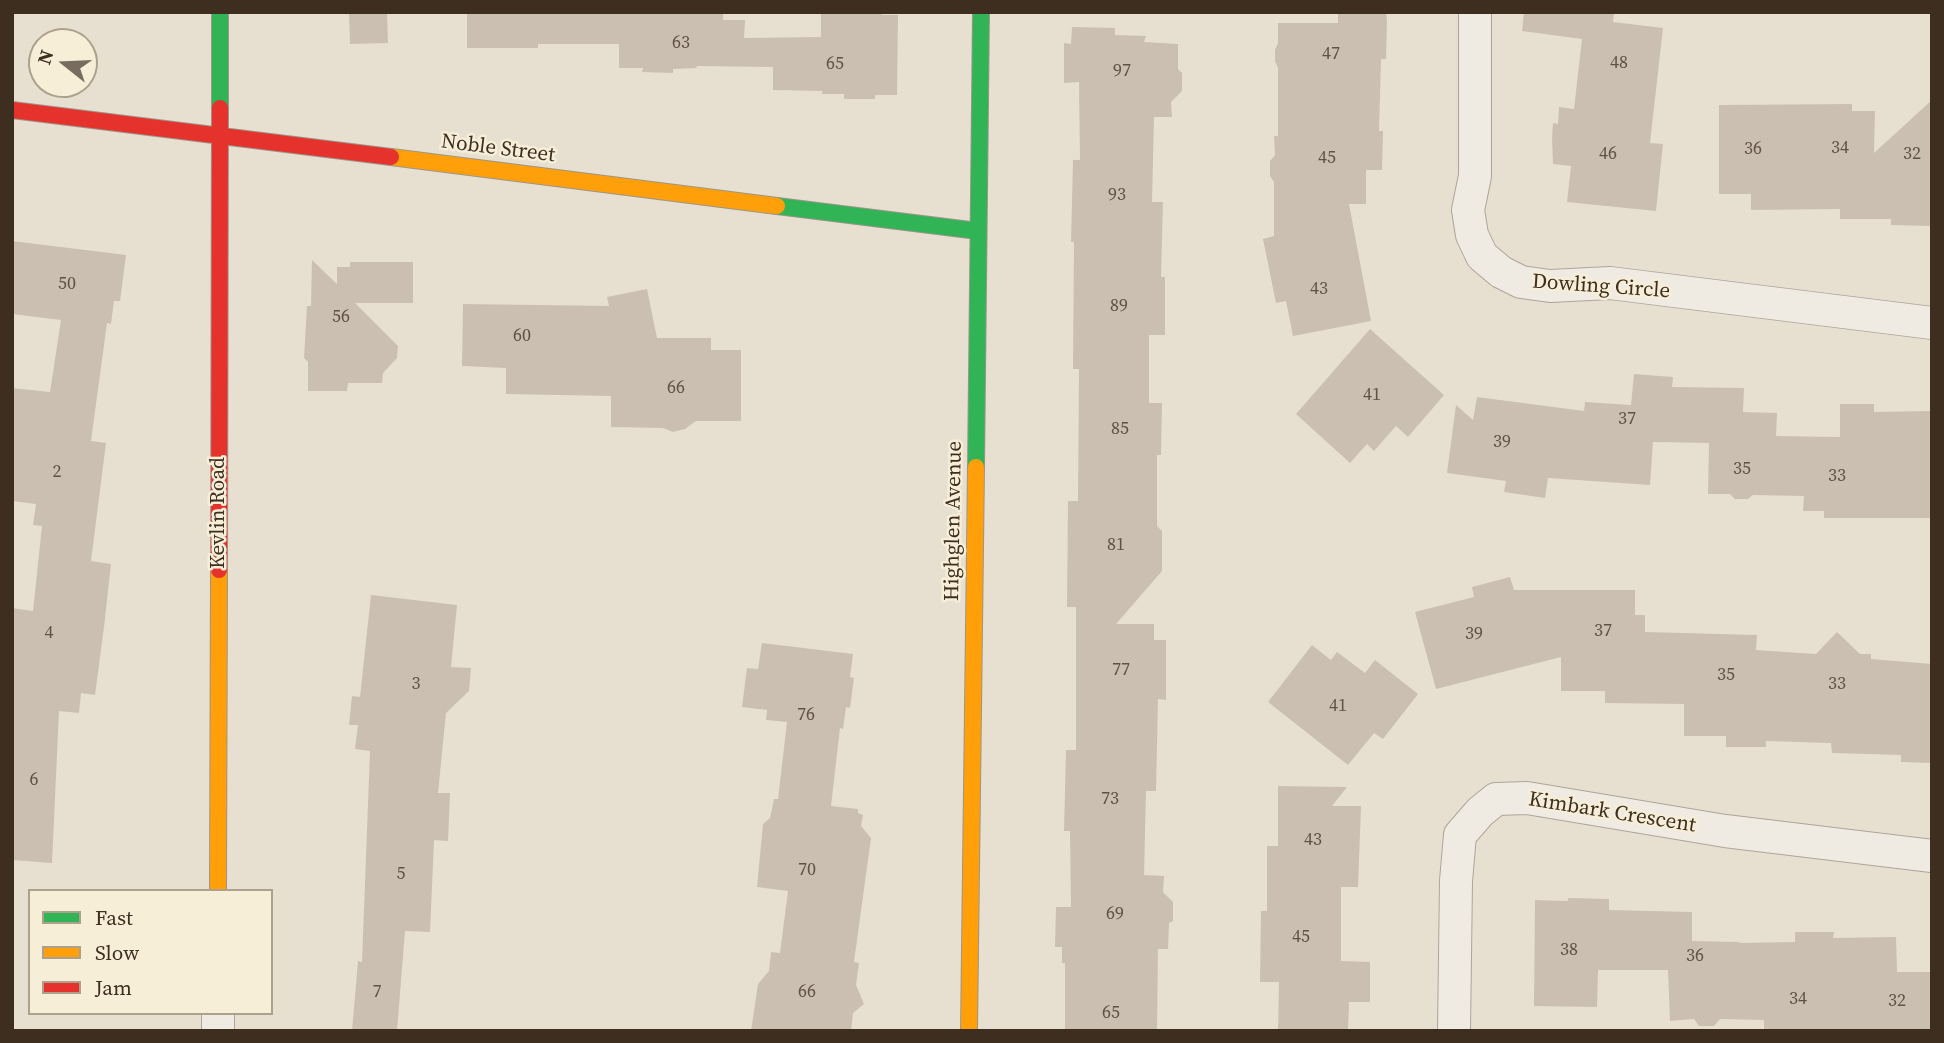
<!DOCTYPE html>
<html>
<head>
<meta charset="utf-8">
<style>
	body { margin:0 }
	#map { position:relative; width:1944px; height:1043px; overflow:hidden; background:#e7e0d1; font-family:"Source Serif 4",serif }
	canvas { display:block }
	.frame { position:absolute; inset:0; border:14px solid #3d2e20; pointer-events:none }
	.legend { position:absolute; left:28px; top:889px; width:245px; height:126px; box-sizing:border-box; background:#f7eed8; border:2px solid #ada18e; margin:0; padding:9px 12px; list-style:none; font-size:21px; color:#3d2e20 }
	.legend li { display:flex; align-items:center; gap:14px; height:35px }
	.legend b { width:35px; border:2px solid #ada18e }
	.north { position:absolute; left:28px; top:28px; width:70px; height:70px; box-sizing:border-box; background:#f7eed8; border:2px solid #ada18e; border-radius:50%; rotate:288deg; font-size:19px; font-weight:700; line-height:28px; text-align:center; color:#3d2e20 }
	.north::after { content:''; display:block; margin:auto; width:24px; height:32px; background:#786c5e; clip-path:polygon(50% 0,100% 100%,50% 72%,0 100%) }
</style>
</head>
<body>
<div id="map">
<canvas width="1944" height="1043"></canvas>
<div class="frame"></div>
<ul class="legend">
<li><b style="height:9px;background:#30b455"></b>Fast</li>
<li><b style="height:9px;background:#ff9f0a"></b>Slow</li>
<li><b style="height:9px;background:#e5322d"></b>Jam</li>
</ul>
<div class="north">N</div>
</div>
<script>
const ctx = document.querySelector('canvas').getContext('2d');
ctx.lineJoin = 'round';
function paint(path, color) {
  ctx.fillStyle = color;
  ctx.fill(path, 'evenodd');
}
function strokePath(path, color, width, dash) {
  ctx.strokeStyle = color;
  ctx.lineWidth = width;
  ctx.lineCap = dash ? 'butt' : 'round';
  ctx.setLineDash(dash || []);
  ctx.stroke(path);
}
function write(font, color, halo, rows, align = 'center') {
  ctx.font = font + ' "Source Serif 4",serif';
  ctx.lineWidth = 5;
  ctx.setLineDash([]);
  ctx.textBaseline = 'middle';
  ctx.strokeStyle = halo;
  ctx.fillStyle = color;
  for (const [text, x, y, turn = 0] of rows) {
    ctx.save();
    ctx.translate(x, y);
    ctx.rotate((+turn || 0) * Math.PI / 180);
    ctx.textAlign = isNaN(turn) ? turn : align;
    if (halo) ctx.strokeText(text, 0, 0);
    ctx.fillText(text, 0, 0);
    ctx.restore();
  }
}
paint(new Path2D(`
	M349 12H387L388 43 350 44Z
	M467 12H723V20H745L744 38 821 37V12H882V15H898L897 95H875V99H844V94H822V91L773 90V67L697 66 696 68 673 69V73L642 72 643 68H619V44H538V48H467Z
	M1338 12H1386L1387 20 1386 59H1381L1379 131H1383L1382 170H1366V204H1349L1371 321 1293 336 1286 301 1276 303 1263 239 1274 236V182L1270 176V161L1275 155 1274 136H1278V68L1275 61V50L1278 43V23H1338Z
	M1524 12H1614L1613 22 1663 28 1650 143 1663 144 1656 211 1567 202 1571 166 1553 164 1552 138 1553 123 1558 124 1559 107 1574 109 1582 39 1522 31Z
	M1072 27 1115 28V35L1146 36 1144 42 1178 44V69L1182 73V91L1171 102 1172 117H1154L1152 202H1163L1161 277H1165V335H1149V403H1162L1161 455H1157V526L1162 531V571L1116 624H1154V640H1166V700L1158 699 1156 791H1146L1144 875 1164 876 1163 892 1173 902V921L1169 923 1168 949H1158L1157 1031H1065V963H1062V947H1055L1056 907H1071L1070 831H1064L1066 750H1076V607H1067L1068 501H1078L1079 369H1073L1074 242H1071L1073 160H1080L1079 82 1064 83V43L1071 44Z
	M1932 100 1930 226 1891 225V219H1840V209L1751 210V194H1719V105L1852 104V111H1875L1874 153Z
	M12 241 126 255 120 301H114L111 324 107 323 91 441 106 443 91 561 111 564 104 627 95 695 81 693 79 713 59 711 52 863 12 860V608L33 611 42 526 33 525 36 504 12 501V388L50 392 61 320 12 314Z
	M312 260 337 284V267H350V262H413V303H355L398 346 397 358 383 373 382 383H348L347 391H308V362L304 358 307 306H311Z
	M647 289 657 338H711V350H741V421H696L685 429 673 432 663 428 611 427V396L506 394V368L462 366 463 304 609 306 607 297Z
	M1370 329 1444 395 1408 437 1396 426 1374 451 1367 444 1350 463 1296 414Z
	M1634 374 1673 377 1672 387 1744 388 1743 412 1777 413 1776 436 1840 437V404H1874V412L1932 411V518H1824V511H1803L1804 496 1753 495 1748 499H1735L1730 494H1708L1709 443 1653 442 1650 485 1548 478 1545 498 1504 492 1506 481 1447 473 1456 405 1473 420 1477 397 1584 411 1585 402 1631 405Z
	M1510 577 1514 590H1635V615H1645V632L1757 635 1756 650 1816 654 1837 632 1860 654H1871V659L1932 664V763L1901 762V755L1832 753 1831 743 1766 741V747H1726V736H1684V704L1605 703V691H1561V657L1436 689 1415 612 1474 597 1472 587Z
	M371 595 457 605 451 667 471 668 469 691 446 713 438 793H450L448 841 434 840 430 932 405 931 397 1031H352L358 961 362 962 370 751 355 749 358 725H349L352 696 360 697Z
	M762 643 853 654 850 677 854 678 850 708 846 707 843 729 840 728 831 806 858 809V813L863 815 861 826 871 838 854 962 859 963 856 985 864 1004 853 1013 851 1031H751L758 984 769 971 771 952 780 953 788 891 757 887 763 824 770 818 774 799H778L787 722 766 720 767 710 742 707 747 668 758 669Z
	M1312 645 1331 660 1337 652 1365 673 1375 660 1418 694 1383 739 1374 733 1348 765 1268 702Z
	M1278 786 1347 787 1332 806H1361L1358 887H1341V961L1370 962V1002H1349L1348 1031H1278L1279 982H1260L1261 911H1267V846H1278Z
	M1568 898 1609 899V910L1692 912V941L1739 942V943L1795 942V932H1834L1833 938 1896 937 1897 972H1930V1031H1786L1764 1030V1020L1720 1019 1714 1026H1699L1694 1019 1670 1021 1668 970H1598L1597 1007 1534 1006 1535 900 1568 901Z`), '#cbbfb2');
const street = new Path2D(`
	M1475 12V176L1468 210 1472 235 1482 256 1501 272 1521 282 1550 286 1610 283 1932 323
	M218 1031V1013
	M1454 1031 1456 881 1460 835 1480 812 1496 799 1527 798 1725 831 1932 856`);
const fast = new Path2D(`
	M220 108V12
	M777 206 978 231
	M976 467 981 12`);
const slow = new Path2D(`
	M391 157 777 206
	M218 891 219 570
	M969 1031 976 467`);
const jam = new Path2D(`
	M12 110 391 157
	M219 570 220 108`);
strokePath(street, '#ada599', 34);
strokePath(fast, '#9c958a', 18);
strokePath(slow, '#9c958a', 18);
strokePath(jam, '#9c958a', 18);
strokePath(street, '#efebe3', 32);
strokePath(fast, '#30b455', 16);
strokePath(slow, '#ff9f0a', 16);
strokePath(jam, '#e5322d', 16);
write('18px', '#605244', null, [
	["63",681,43],
	["47",1331,54],
	["48",1619,63],
	["65",835,64],
	["97",1122,71],
	["34",1840,148],
	["36",1753,149],
	["46",1608,154],
	["32",1912,154],
	["45",1327,158],
	["93",1117,195],
	["50",67,284],
	["43",1319,289],
	["89",1119,306],
	["56",341,317],
	["60",522,336],
	["66",676,388],
	["41",1372,395],
	["37",1627,419],
	["85",1120,429],
	["39",1502,442],
	["35",1742,469],
	["2",57,472],
	["33",1837,476],
	["81",1116,545],
	["37",1603,631],
	["4",49,633],
	["39",1474,634],
	["77",1121,670],
	["35",1726,675],
	["3",416,684],
	["33",1837,684],
	["41",1338,706],
	["76",806,715],
	["6",34,780],
	["73",1110,799],
	["43",1313,840],
	["70",807,870],
	["5",401,874],
	["69",1115,914],
	["45",1301,937],
	["38",1569,950],
	["36",1695,956],
	["7",377,992],
	["66",807,992],
	["34",1798,999],
	["32",1897,1001],
	["65",1111,1013]
]);
write('21px', '#3d2e20', '#f7eed8', [
	["Noble Street",498,149,7],
	["Dowling Circle",1601,287,4],
	["Kevlin Road",219,513,-90],
	["Highglen Avenue",954,521,-89],
	["Kimbark Crescent",1612,813,9]
]);
</script>
</body>
</html>
